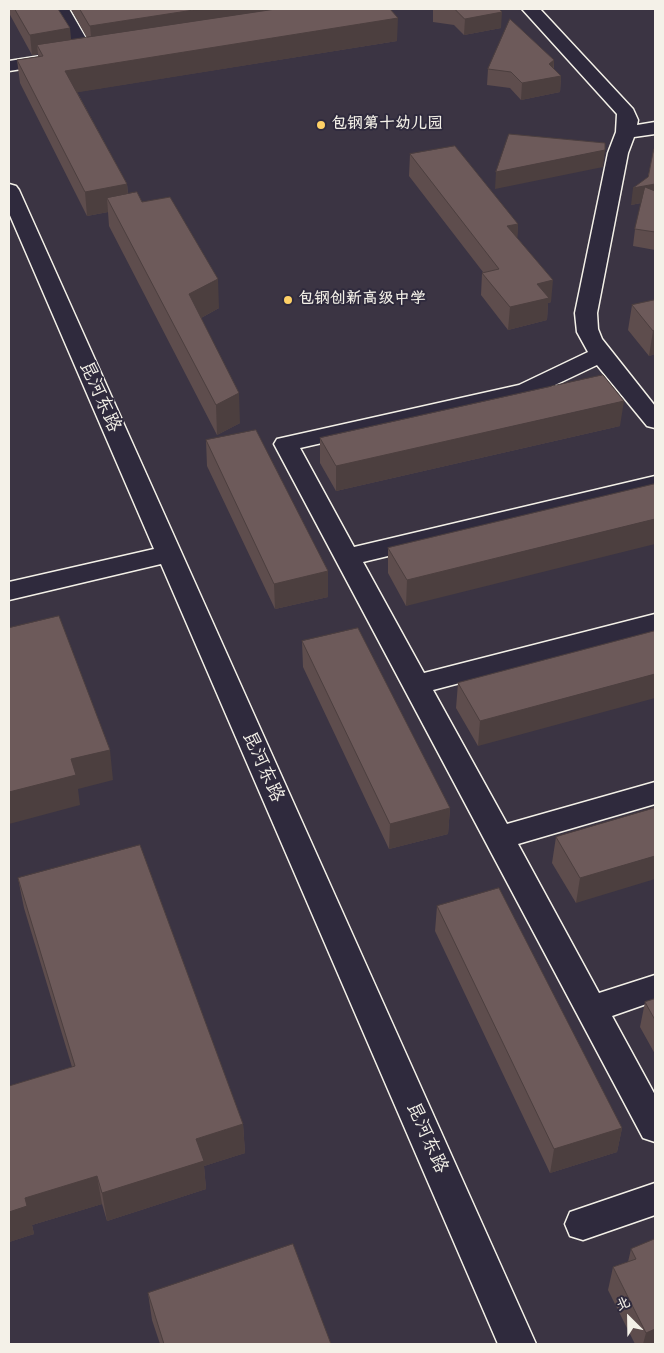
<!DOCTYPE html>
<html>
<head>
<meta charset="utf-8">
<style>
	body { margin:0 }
	#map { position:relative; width:664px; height:1353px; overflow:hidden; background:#3b3443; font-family:"Architects Daughter","LXGW WenKai TC",sans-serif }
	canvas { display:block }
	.frame { position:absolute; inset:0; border:10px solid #f4f1e8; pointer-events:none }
	.north { position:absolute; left:604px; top:1293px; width:50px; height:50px; -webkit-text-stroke:4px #2f2a3d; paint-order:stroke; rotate:337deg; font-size:14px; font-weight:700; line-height:20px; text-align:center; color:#f4f1e8 }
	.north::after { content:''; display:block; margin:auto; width:18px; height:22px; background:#f4f1e8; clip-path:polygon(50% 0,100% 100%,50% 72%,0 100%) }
</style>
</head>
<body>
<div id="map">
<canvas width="664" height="1353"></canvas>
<div class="frame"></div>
<div class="north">北</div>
</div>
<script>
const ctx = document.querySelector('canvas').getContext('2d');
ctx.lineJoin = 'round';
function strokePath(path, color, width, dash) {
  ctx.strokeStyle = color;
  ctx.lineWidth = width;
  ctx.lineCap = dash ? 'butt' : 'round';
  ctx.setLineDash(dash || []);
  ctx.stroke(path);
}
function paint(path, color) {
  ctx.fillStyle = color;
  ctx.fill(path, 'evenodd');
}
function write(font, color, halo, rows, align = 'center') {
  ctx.font = font + ' "Architects Daughter","LXGW WenKai TC",sans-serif';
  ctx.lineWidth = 4;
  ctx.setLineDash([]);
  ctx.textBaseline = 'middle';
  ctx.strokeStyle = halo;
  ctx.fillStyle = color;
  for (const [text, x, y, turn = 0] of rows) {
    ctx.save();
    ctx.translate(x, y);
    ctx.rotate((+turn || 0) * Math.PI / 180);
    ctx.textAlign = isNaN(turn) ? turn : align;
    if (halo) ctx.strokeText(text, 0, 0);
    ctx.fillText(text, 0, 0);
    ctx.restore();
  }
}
const minor = new Path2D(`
	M51 9H69L95 54 92 58H80Z
	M522 9H540L633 109 638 120 637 125 655 122V134L634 137 628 153 597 313 598 329 602 339 655 406V428L647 426 597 365 534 395 300 448 354 547 655 476V492L363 562 424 673 655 614V632L433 690 507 824 655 782V804L518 844 599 993 655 975V1001L612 1016 655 1095V1142L643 1138 274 444 277 439 286 437 519 385 588 352 577 332 575 313 608 153 616 132 617 114Z
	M54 54 60 55 63 59 60 63 9 71V61Z
	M9 184 16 186 19 190 536 1344H498L161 564 9 600V582L154 549 9 213Z
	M655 1183V1215L583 1240 570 1236 565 1224 570 1212Z`);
strokePath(minor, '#f4f1e8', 3);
paint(minor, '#2f2a3d');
paint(new Path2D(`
	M9 9H58L71 40 87 38 71 9H390L397 41 77 92 127 184 128 194 142 202 219 308 201 318 240 423 217 435 109 226 108 212 87 216 20 83 17 60 38 57V54L32 55 9 13Z
	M433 9H500L501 28 464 35 454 25 433 22Z
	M554 60V69L561 76 560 92 521 100 510 88 487 85 488 69Z
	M655 149V250L633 246 635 229 641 203 631 205 648 177Z
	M410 154 518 224 517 238 551 302 548 303 547 320 508 330 481 295 482 273 483 272 409 176Z
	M655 300V354L649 356 628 330 632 305Z
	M620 426 336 491 320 463V438Z
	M206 440 328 571V597L275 609 207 466Z
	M655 484 406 606 388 573V548Z
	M655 631 478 746 456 708 458 683Z
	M302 641 450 808 448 834 389 849 303 667Z
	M655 808 576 903 552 863 556 837Z
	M18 878 243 1124 245 1153 204 1166 206 1189 107 1221 102 1204 32 1225 34 1234 9 1242 72 1067 24 908Z
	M437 906 622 1128 617 1152 550 1173 435 931Z
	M655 999V1054L640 1027 645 1002Z
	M655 1239V1344H635L608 1290 613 1267 628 1262 631 1249Z
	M148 1293 331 1344H160L152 1320Z`), '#5e4d4d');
paint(new Path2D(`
	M200 9H331L92 46 90 26Z
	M491 9H500V11L502 12 501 28 464 35 465 19Z
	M398 18 397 41 67 94 65 71Z
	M70 28 72 49 37 45 38 54 32 55 30 35Z
	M554 60 553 77 561 76 560 92 521 100 522 83Z
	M605 150 603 167 495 189 496 172Z
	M127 184 129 208 107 198 108 212 87 216 85 192Z
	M655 184V200L631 205 633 188Z
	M518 224 517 246 507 226Z
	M218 279 219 308 190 324 189 294Z
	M553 280 551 302 548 303 547 320 508 330 510 307 537 284Z
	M655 330V354L649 356 653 331Z
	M239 393 240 423 217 435 216 405Z
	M624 401 620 426 336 491V466Z
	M655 519V544L406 606 407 580Z
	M328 571V597L275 609 274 584Z
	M655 674V698L478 746 480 721Z
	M110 750 113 780 78 789 80 805 9 824V792L71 759Z
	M450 808 448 834 389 849 390 824Z
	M655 856V879L576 903 580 878Z
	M243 1124 245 1153 204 1166 206 1189 107 1221 102 1193 196 1139Z
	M622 1128 617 1152 550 1173 554 1149Z
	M97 1176 102 1204 32 1225 34 1234 9 1242V1212L25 1198Z
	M655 1329V1344H643L646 1333Z`), '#4c3f3f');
const building = new Path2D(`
	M15 9H58L70 28 30 35Z
	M80 9H200L90 26Z
	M276 9H390L398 18 65 71 127 184 85 192 17 60 43 56 37 45Z
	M455 9H499L502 12 465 19Z
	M510 19 554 60 549 64 561 76 522 83 511 72 488 69Z
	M509 134 605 143V150L496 172Z
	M455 146 518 224 507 226 553 280 537 284 549 298 510 307 482 273 499 269 410 154Z
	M654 149H655V184L633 188 648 177Z
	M645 187 655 191V232L635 229Z
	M137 192 142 202 170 197 218 279 189 294 239 393 216 405 107 198Z
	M655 300V330L653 331 632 305Z
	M603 375 624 401 336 466 320 438Z
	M256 430 328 571 274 584 206 440Z
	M655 484V519L407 580 388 548Z
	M59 616 110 750 71 759 76 775 9 792V628Z
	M358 628 450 808 390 824 302 641Z
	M655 631V674L480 721 458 683Z
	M655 808V856L580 878 556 837Z
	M140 845 243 1124 196 1139 204 1161 102 1193 97 1176 25 1198 27 1206 9 1212V1086L75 1066 18 878Z
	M499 888 622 1128 554 1149 437 906Z
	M655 999V1020L645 1002Z
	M655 1239V1329L646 1333 613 1267 636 1259 631 1249Z
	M293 1244 331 1344H164L148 1293Z`);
paint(building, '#6d5a5a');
strokePath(building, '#4c3f3f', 1);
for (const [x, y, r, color] of [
	[321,125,5,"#ffd166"],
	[288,300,5,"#ffd166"]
]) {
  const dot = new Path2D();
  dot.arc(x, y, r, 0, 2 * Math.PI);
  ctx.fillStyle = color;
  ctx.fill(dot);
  strokePath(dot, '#2f2a3d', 2);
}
write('bold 16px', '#f4f1e8', '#2f2a3d', [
	["包钢第十幼儿园",331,125],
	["包钢创新高级中学",298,300]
], 'left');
write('19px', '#f4f1e8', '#2f2a3d', [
	["昆河东路",99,397,66],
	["昆河东路",262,767,66],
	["昆河东路",426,1138,66]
]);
</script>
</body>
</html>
